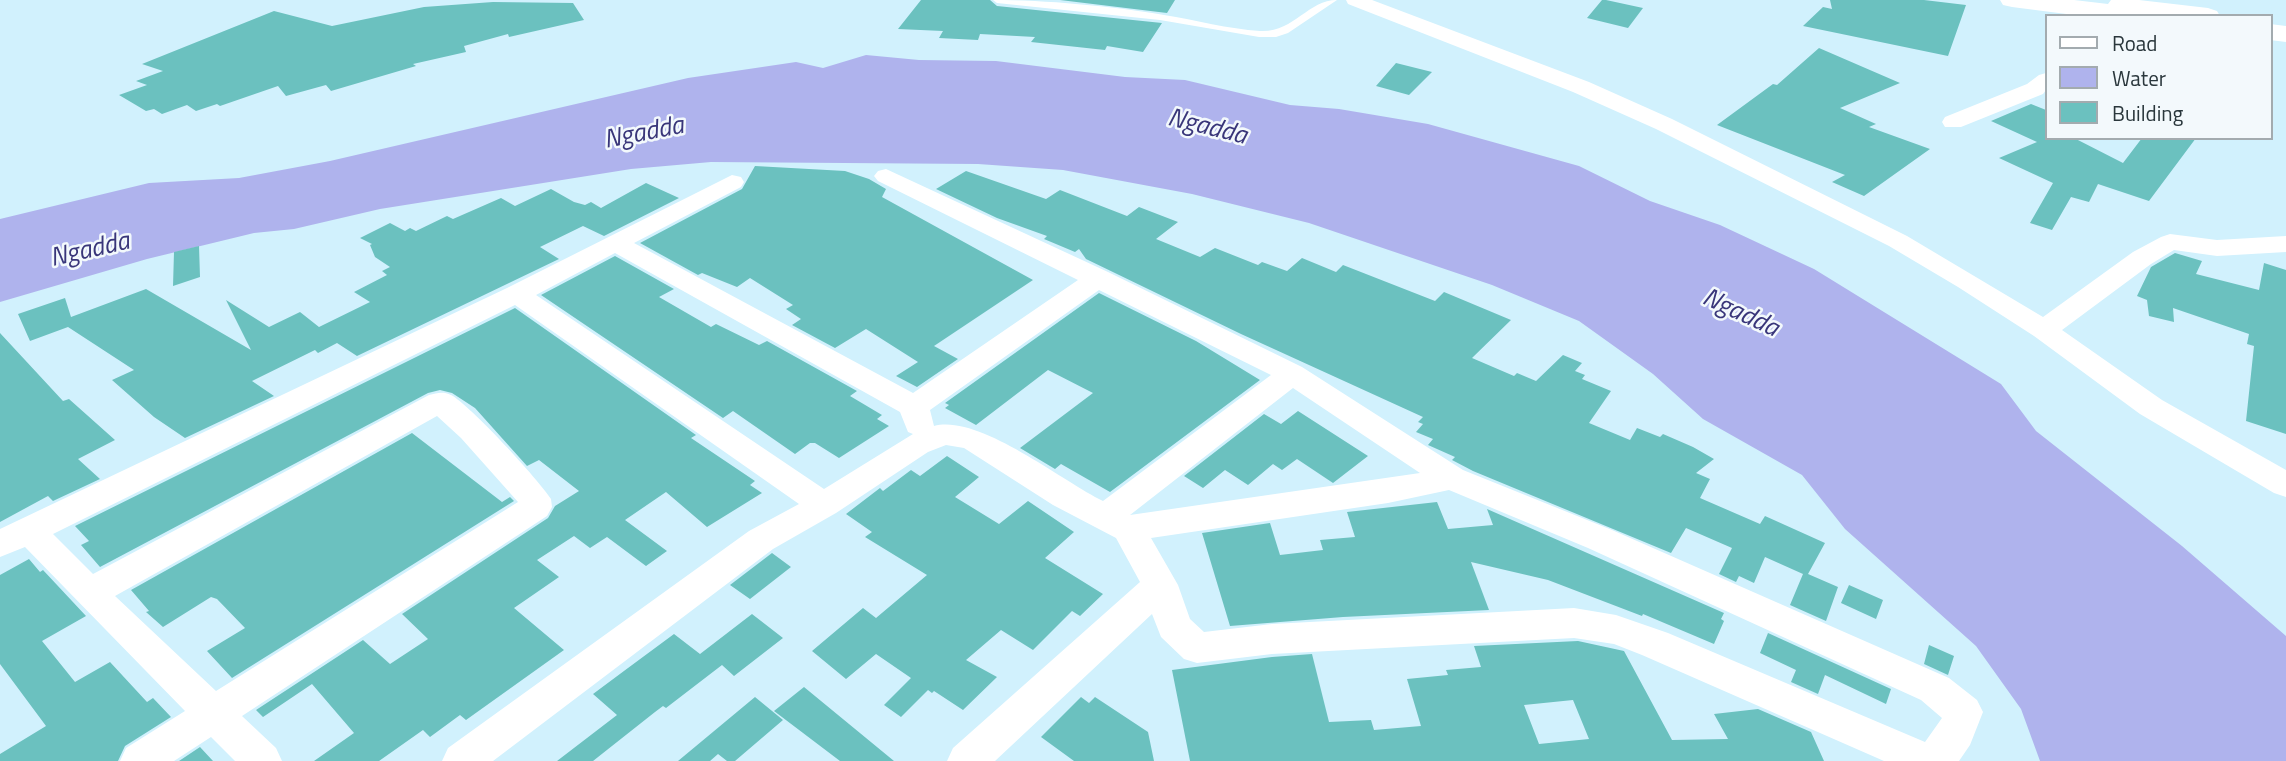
<!DOCTYPE html>
<html>
<head>
<meta charset="utf-8">
<style>
	body { margin:0 }
	#map { position:relative; width:2286px; height:761px; overflow:hidden; background:#d1f1fd; font-family:"Titillium Web",sans-serif }
	canvas { display:block }
	.legend { position:absolute; left:2045px; top:14px; width:228px; height:126px; box-sizing:border-box; background:#f3f9fc; border:2px solid #a3abaf; margin:0; padding:9px 12px; list-style:none; font-size:21px; color:#2a373c }
	.legend li { display:flex; align-items:center; gap:14px; height:35px }
	.legend b { width:35px; border:2px solid #a3abaf }
</style>
</head>
<body>
<div id="map">
<canvas width="2286" height="761"></canvas>
<ul class="legend">
<li><b style="height:9px;background:#fff"></b>Road</li>
<li><b style="height:19px;background:#afb3ed"></b>Water</li>
<li><b style="height:19px;background:#6bc1bf"></b>Building</li>
</ul>
</div>
<script>
const ctx = document.querySelector('canvas').getContext('2d');
ctx.lineJoin = 'round';
function paint(path, color) {
  ctx.fillStyle = color;
  ctx.fill(path, 'evenodd');
}
function write(font, color, halo, rows, align = 'center') {
  ctx.font = font + ' "Titillium Web",sans-serif';
  ctx.lineWidth = 5;
  ctx.setLineDash([]);
  ctx.textBaseline = 'middle';
  ctx.strokeStyle = halo;
  ctx.fillStyle = color;
  for (const [text, x, y, turn = 0] of rows) {
    ctx.save();
    ctx.translate(x, y);
    ctx.rotate((+turn || 0) * Math.PI / 180);
    ctx.textAlign = isNaN(turn) ? turn : align;
    if (halo) ctx.strokeText(text, 0, 0);
    ctx.fillText(text, 0, 0);
    ctx.restore();
  }
}
paint(new Path2D(`
	M866 55 919 60 996 61 1125 77 1185 80 1290 105 1339 109 1428 124 1579 166 1650 201 1720 225 1814 269 2001 384 2036 431 2182 546 2286 636V761H2040L2021 709 1976 646 1845 529 1802 475 1703 419 1653 374 1579 321 1492 285 1309 223 1192 194 1063 170 978 164 711 162 631 169 380 209 294 229 254 233 147 259 0 302V219L149 183 239 178 330 161 688 78 796 62 823 68Z`), '#afb3ed');
paint(new Path2D(`
	M921 0H990L997 6 1162 23 1143 52 1107 46 1105 50 1031 42 1035 37 980 34 978 40 939 38 943 31 898 29Z
	M1060 0H1175L1167 13Z
	M1602 0H1606L1643 8 1628 28 1587 18Z
	M1830 0H1924L1966 5 1948 56 1803 26 1823 7 1832 9Z
	M493 2 573 3 584 20 509 37 508 34 464 46 466 52 413 64 416 66 331 91 326 85 286 96 278 86 220 106 217 104 196 111 187 105 162 114 154 109 146 111 119 95 147 85 136 81 163 71 142 64 274 11 332 26 424 7Z
	M1819 48 1900 83 1840 108 1876 124 1869 127 1930 149 1864 196 1832 182 1845 175 1717 125 1773 84 1777 85Z
	M1396 63 1432 72 1409 95 1376 86Z
	M2031 104 2046 110V138H2074L2123 163 2142 138H2196L2149 201 2098 184 2089 202 2071 197 2052 230 2030 223 2053 183 1999 158 2037 142 1991 121Z
	M755 166 845 171 869 179 886 189 882 197 1033 280 934 346 958 359 917 387 896 376 918 362 866 329 835 348 792 325 801 319 786 309 793 305 750 278 737 287 702 273 698 275 640 243 742 189Z
	M966 171 1046 199 1060 190 1127 216 1139 207 1178 222 1156 239 1200 257 1215 248 1258 265 1262 262 1287 271 1302 258 1336 272 1343 265 1435 301 1444 292 1511 320 1472 358 1514 376 1517 373 1536 381 1563 355 1582 363 1575 371 1585 375 1582 379 1611 391 1589 423 1630 440 1637 428 1660 437 1663 434 1693 447 1714 459 1696 473 1710 479 1700 498 1760 524 1765 516 1825 543 1808 574 1838 587 1826 621 1790 605 1803 574 1765 557 1754 583 1739 576 1736 582 1719 574 1732 548 1686 528 1671 553 1473 471 1452 460 1455 457 1428 445 1433 439 1416 432 1423 424 1418 422 1423 417 1241 334 1086 259 1079 249 1075 252 1044 239 1047 236 997 218 936 189Z
	M646 183 679 198 604 236 583 226 540 247 559 259 357 356 337 343 318 353 315 350 252 381 274 396 185 438 154 417 112 380 134 370 68 327 30 341 18 314 65 298 71 317 146 289 251 350 226 300 269 327 300 312 319 327 370 302 354 292 387 275 382 271 390 267 375 257 370 245 372 244 360 238 390 223 405 231 410 228 416 231 447 216 453 219 501 198 515 206 551 189 574 202 585 205 591 202 601 208Z
	M199 246 200 277 173 286 174 252Z
	M2175 253 2202 261 2196 274 2259 290 2264 263 2286 270V434L2246 421 2254 346 2247 344 2249 334 2173 308 2174 322 2149 316 2147 300 2137 296 2151 267Z
	M615 256 674 289 659 297 711 327 716 324 759 345 767 341 857 391 850 396 882 415 877 419 889 426 839 458 815 443H810L795 454 733 411 723 418 541 295Z
	M1099 293 1196 341 1260 380 1110 492 1061 464 1055 469 1020 448 1093 393 1048 370 976 425 945 408 949 405 945 403Z
	M515 308 696 435 691 438 755 481 750 485 762 493 707 527 666 492 625 520 667 551 646 566 607 537 590 548 574 536 537 560 559 577 514 608 564 650 466 720 460 715 430 737 423 730 379 761H314L354 733 312 684 263 717 256 710 363 640 390 664 428 639 402 614 548 518 555 506 579 491 539 460 527 466 475 408 452 393 440 390 428 393 100 567 81 545 89 541 75 526Z
	M0 333 63 401 69 399 115 440 78 459 100 479 53 501 48 496 0 522Z
	M1298 411 1368 456 1333 483 1297 459 1282 470 1273 464 1248 485 1225 470 1203 488 1184 476 1264 414 1281 424Z
	M412 433 502 502 510 497 514 501 232 678 207 651 245 628 217 599 211 597 163 627 146 612 149 611 131 590Z
	M947 456 979 477 955 497 999 524 1028 501 1074 532 1045 558 1103 594 1080 616 1072 611 1033 650 1001 630 966 660 997 677 963 710 934 691 932 693 928 690 901 717 884 705 911 678 876 654 846 679 812 651 863 608 876 618 927 575 865 537 872 532 846 514 880 488 883 491 911 470 920 476Z
	M1437 502 1448 529 1493 525 1487 509 1724 613 1721 619 1724 621 1714 644 1643 614 1642 616 1548 580 1471 562 1489 610 1343 617 1230 626 1202 533 1270 523 1280 555 1323 550 1320 540 1355 537 1347 512Z
	M772 553 791 567 750 599 730 585Z
	M29 559 40 572 43 570 86 616 42 641 75 682 110 662 147 702 153 698 171 717 125 746 118 761H0V754L46 726 0 664V575Z
	M1849 585 1883 600 1876 619 1841 603Z
	M752 614 783 638 734 676 722 665 666 708 663 706 655 712 593 761H557L617 715 593 694 628 668 674 634 700 654Z
	M1768 633 1891 689 1886 704 1825 675 1818 694 1791 682 1796 670 1760 653Z
	M1578 641 1624 651 1672 740 1728 739 1714 714 1758 709 1811 732 1824 761H1190L1172 670 1272 657 1312 654 1329 722 1371 720 1374 730 1421 726 1407 679 1448 675 1446 670 1481 667 1474 646ZM1573 700 1589 739 1539 744 1524 705Z
	M1929 645 1954 656 1948 675 1924 664Z
	M804 687 894 761H840L774 711Z
	M755 697 783 720 735 761H727L718 754 710 761H678Z
	M1081 697 1089 703 1095 697 1148 732 1154 761H1074L1041 737Z
	M200 747 213 761H179Z`), '#6bc1bf');
paint(new Path2D(`
	M993 0C1046 0 1111 6 1164 15 1196 20 1228 29 1260 31 1293 33 1308 0 1337 0L1288 33 1276 37H1259L1160 20 997 3Z`), '#fff');
paint(new Path2D(`
	M1346 0H1372L1589 82 1672 119 1907 236 2043 317 2133 252 2161 237 2170 234 2217 240 2286 236V252L2217 256 2174 250 2151 264 2062 330 2162 400 2286 470V497L2274 493 2140 414 2034 336 1958 287 1889 246 1656 129 1573 92 1348 4Z
	M2046 73V90L2043 94 1961 127H1945L1942 122 1945 117 2027 84 2039 75Z
	M886 169 1108 272 1302 367 1463 470 1612 530 1949 678 1977 700 1983 712 1970 745 1959 761H1884L1642 655 1614 644 1574 638 1272 654 1197 663 1184 659 1161 637 1152 614 995 761H947L953 748 1140 582 1116 538 1053 505 964 448 946 445 928 452 836 513 773 549 493 761H442L448 748 749 531 799 504 515 305 53 534 93 574 429 395C437 393 443 391 451 395 470 405 539 480 551 499L552 507 547 516 242 716 276 748 282 761H235L211 737 174 761H120L126 748 185 711 25 547 0 557V529L507 288 732 175 741 177 744 182 741 187 634 243 913 393 1078 280 878 181 874 176 878 171ZM615 253 900 412 908 432 913 434 824 489 536 295ZM1099 290 1271 375 1103 501C1060 480 979 414 934 426L930 410ZM1293 388 1420 473 1130 515ZM437 416 461 438 518 502 216 691 115 596ZM1449 490 1588 548 1921 700 1942 718 1925 742 1668 633 1616 615 1574 608 1272 624 1204 632 1190 619 1178 585 1151 538 1388 503Z`), '#fff');
paint(new Path2D(`
	M2000 0H2074L2108 4 2111 0H2139L2208 8 2217 11 2220 16H2082L2012 7 2003 5Z
	M2270 24 2286 26V42L2270 40Z`), '#fff');
write('italic 26px', '#39367a', '#f3f9fc', [
	["Ngadda",1207,128,14],
	["Ngadda",644,134,-11],
	["Ngadda",90,251,-13],
	["Ngadda",1740,314,25]
]);
</script>
</body>
</html>
